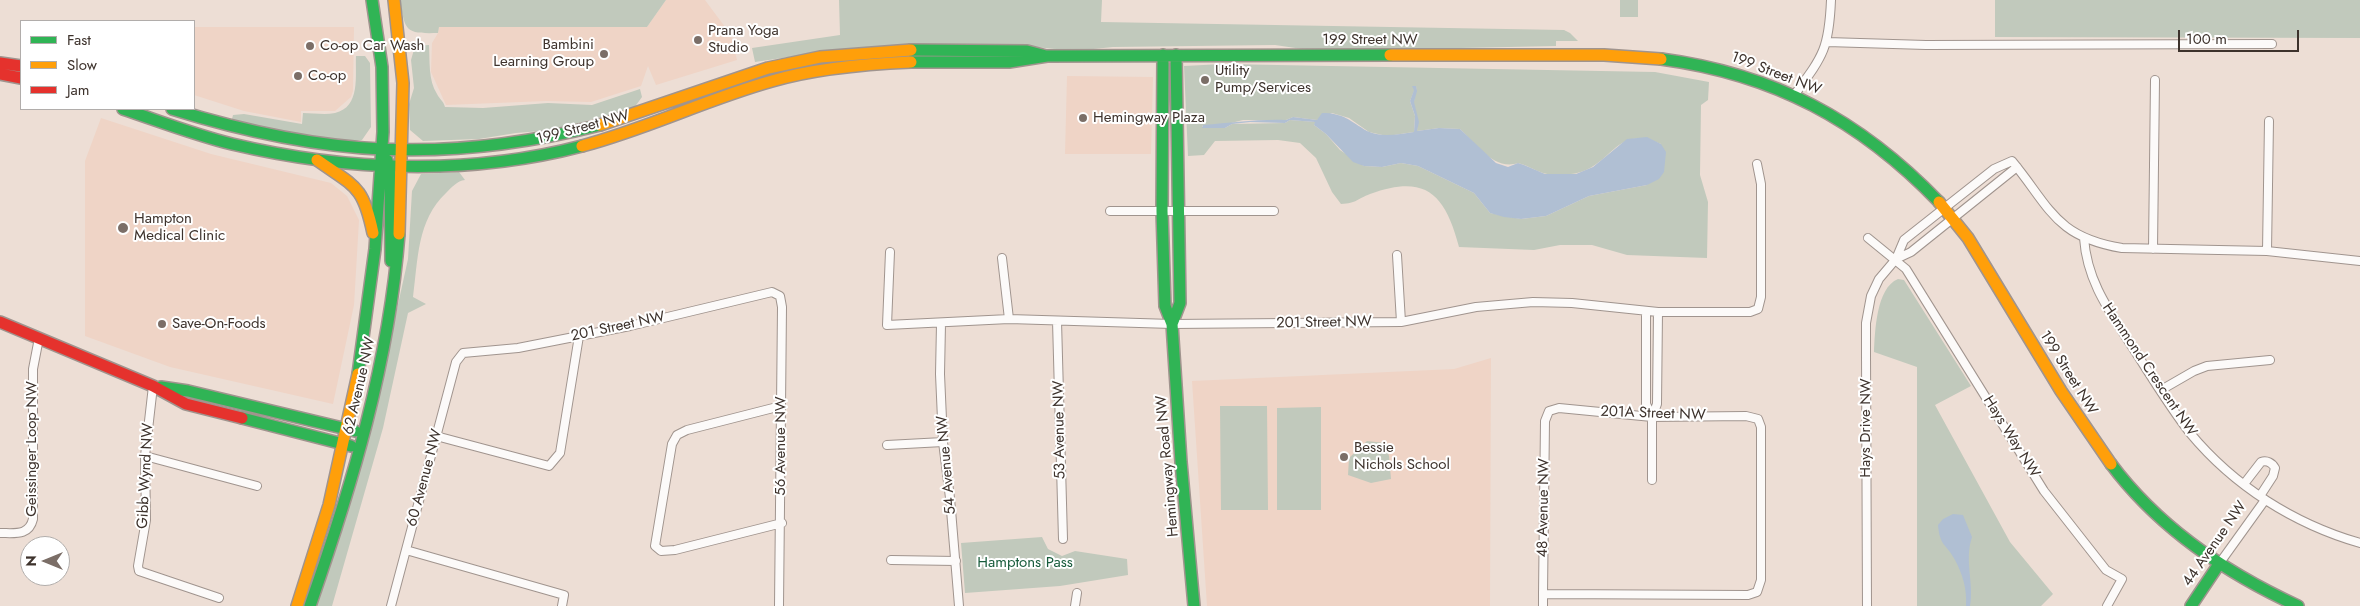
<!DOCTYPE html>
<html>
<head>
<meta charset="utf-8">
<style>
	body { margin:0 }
	#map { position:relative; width:2360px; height:606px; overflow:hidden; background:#edded5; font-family:Jost,sans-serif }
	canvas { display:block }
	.legend { position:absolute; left:20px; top:20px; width:175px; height:90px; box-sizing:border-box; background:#fff; border:1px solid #b1adab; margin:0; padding:6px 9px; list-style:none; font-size:15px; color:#3d322c }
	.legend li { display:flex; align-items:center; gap:10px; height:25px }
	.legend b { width:25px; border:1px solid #b1adab }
	.north { position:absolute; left:20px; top:536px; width:50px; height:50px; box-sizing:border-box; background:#fff; border:1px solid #b1adab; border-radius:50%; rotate:270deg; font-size:14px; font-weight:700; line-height:20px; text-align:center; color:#3d322c }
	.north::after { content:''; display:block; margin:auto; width:18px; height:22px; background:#7b6e67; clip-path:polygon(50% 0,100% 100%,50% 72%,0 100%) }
	.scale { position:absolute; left:2178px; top:30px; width:121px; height:22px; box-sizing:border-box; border:2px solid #3d322c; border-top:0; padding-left:6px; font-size:15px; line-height:18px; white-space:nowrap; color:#3d322c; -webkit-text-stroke:4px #fff; paint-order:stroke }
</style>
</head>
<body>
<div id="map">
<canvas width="2360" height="606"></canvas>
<ul class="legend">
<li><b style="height:6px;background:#30b455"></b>Fast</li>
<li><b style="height:6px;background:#ff9f0a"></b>Slow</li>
<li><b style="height:6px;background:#e5322d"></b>Jam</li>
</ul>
<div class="north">N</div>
<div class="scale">100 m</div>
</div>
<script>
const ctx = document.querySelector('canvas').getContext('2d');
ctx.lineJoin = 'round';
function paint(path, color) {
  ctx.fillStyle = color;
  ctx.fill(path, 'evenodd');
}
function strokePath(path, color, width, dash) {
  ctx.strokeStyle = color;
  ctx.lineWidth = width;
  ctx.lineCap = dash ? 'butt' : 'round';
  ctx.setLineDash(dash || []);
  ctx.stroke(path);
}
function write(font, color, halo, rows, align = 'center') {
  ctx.font = font + ' Jost,sans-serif';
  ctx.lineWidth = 4;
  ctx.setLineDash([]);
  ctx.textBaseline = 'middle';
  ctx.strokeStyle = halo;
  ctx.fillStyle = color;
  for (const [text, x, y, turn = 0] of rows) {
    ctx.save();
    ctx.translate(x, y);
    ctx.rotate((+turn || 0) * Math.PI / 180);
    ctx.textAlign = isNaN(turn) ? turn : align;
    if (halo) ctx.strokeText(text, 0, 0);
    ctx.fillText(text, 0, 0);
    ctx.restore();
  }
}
paint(new Path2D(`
	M666 0H705L731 35 737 60 656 85 648 66 641 86 591 102 546 101 446 105 431 72 432 43 438 33 439 27H647Z
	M194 27H354L353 91 351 97 335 111H301V122L244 111 194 95Z
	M1067 76 1153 77 1151 154H1065Z
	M101 118 211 154 331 183 347 196 359 220 354 305 333 404 170 367 85 336V161Z
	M1491 358 1490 606H1207L1192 381 1454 369Z`), '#efd4c6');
paint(new Path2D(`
	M400 0H666L647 27H439L438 33C405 34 405 31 400 0Z
	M839 0H1102L1101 22 1564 30 1570 33 1578 41H1556V46L1316 51 1275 45 1113 47 1074 51 1016 45 850 48 755 62 752 48 840 35Z
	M1620 0H1638V17H1620Z
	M1995 0H2360V38L1995 37Z
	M429 45C430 61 428 80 437 94 440 100 443 100 445 107L483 108 548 103 592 105 640 89 642 97 634 108 553 130 516 133 479 139 423 141 410 130 409 104 414 88 411 60 415 46Z
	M356 56H365L370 63 371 127 362 140 339 143 231 123 233 115 244 114 302 124 303 113C313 113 325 115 335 113 361 107 355 75 356 56Z
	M1223 64 1655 72 1709 82 1708 100 1701 105 1700 175 1708 202 1707 258 1627 255 1592 245H1560L1534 250 1459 247C1445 193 1425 174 1370 194 1357 199 1357 203 1341 204L1332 192 1316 158 1300 143 1278 140 1215 141 1204 155 1188 156 1184 66ZM1416 86C1417 93 1414 96 1414 102 1413 113 1419 120 1417 131L1439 128 1460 129C1476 144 1494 171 1518 163 1527 165 1534 170 1543 173 1551 176 1569 175 1577 173 1614 164 1615 124 1661 144L1647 185 1589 196 1546 216 1521 219 1490 213 1474 193 1418 166 1401 163 1382 167 1364 166 1340 150 1326 134 1314 125 1316 122 1290 120 1285 123 1232 124 1225 128 1202 127 1203 125H1223L1243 120H1286L1293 117 1317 120 1332 113 1349 118 1369 132 1387 136 1414 132 1415 116 1410 101Z
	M459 172 465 180C457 181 452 187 446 193 417 220 418 260 413 297L426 304 408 313 383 428 332 606H314L369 436 408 259 412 191 421 174Z
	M1898 279 1904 280 1971 386 1935 405 2010 542 2053 594 2041 606H1917V367L1874 352C1875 332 1876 288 1898 279Z
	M1220 406H1267L1268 510H1221Z
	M1321 407V510H1277V408Z
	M1367 441 1385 443 1389 456 1391 479 1371 483 1348 475 1349 458Z
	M1042 537 1048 549 1062 556 1075 551 1127 559 1128 575 1060 586 965 593 961 543Z`), '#c1c9bc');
paint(new Path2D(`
	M1412 86H1416L1417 91 1414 102 1419 122 1417 131 1439 128 1460 129 1496 163 1508 167 1518 163 1524 165 1545 174H1576L1593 167 1627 139 1647 137 1661 144 1666 152 1664 172 1659 179 1647 185 1589 196 1546 216 1521 219 1504 217 1490 213 1474 193 1418 166 1401 163 1382 167 1364 166 1353 162 1326 134 1314 125 1315 122 1290 120 1285 123 1250 122 1232 124 1225 128H1202L1203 125C1232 123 1256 119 1286 120L1293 117 1317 120 1322 113C1344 113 1350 121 1367 131 1381 138 1399 134 1414 132L1415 116 1410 101 1414 90Z
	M1953 514 1963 515 1972 537C1964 561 1974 582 1970 606H1966C1967 589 1963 575 1955 560 1946 543 1940 547 1938 525L1943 519Z`), '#b0bfd3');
const street = new Path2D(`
	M1827 42 1926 45 2272 44
	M1795 94C1823 56 1829 49 1831 0
	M1110 211H1274
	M1868 238 1906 269 2044 491 2106 570 2122 579 2107 606
	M2084 238C2087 282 2110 312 2133 348 2151 376 2169 406 2190 433 2234 486 2294 524 2360 543
	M2153 249 2155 80
	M2267 251 2269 121
	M890 252 887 325 1009 319 1172 324 1401 322 1476 307 1533 302 1572 303 1658 312H1750L1758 309 1761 297V184L1757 164
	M1397 255 1401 322
	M1002 258 1009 319
	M1896 259 1911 252 2017 167
	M1646 311V404L1652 417
	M1057 321 1063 539
	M941 324 940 374 943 442 950 498 959 606
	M153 386 145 456 146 520 138 566 139 571 219 598
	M2161 390 2194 371 2207 366 2270 360
	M781 406 687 430 677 435 672 444 655 546 661 551 675 550 782 523
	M436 436 549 466 560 453 579 336
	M887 445 943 442
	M145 456 257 486
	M1652 480V417L1657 404 1658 312
	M2244 484 2261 462C2267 460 2272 463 2275 468L2273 476 2260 496
	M0 533C15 533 29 536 33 519V369L39 338
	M406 550 564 595 562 606
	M891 560 956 561
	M2219 564 2265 500
	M1543 594 1748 595 1757 592 1761 580V427L1758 419 1746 416 1652 417 1559 408 1549 411 1545 421 1543 594V606
	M391 606 456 362 463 353 518 348 630 326 772 292 780 296 782 307 779 606
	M1075 606 1077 593
	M1867 606 1866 353V323L1871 296 1879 279 1896 259 1904 240 1994 169 2012 161C2050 207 2055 237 2122 248L2267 251 2360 261`);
const fast = new Path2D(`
	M911 50 1027 51 1046 56
	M1163 55 1162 211 1165 306 1172 324 1181 462 1194 606
	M1661 59C1774 74 1860 120 1939 202
	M911 62H1009L1047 56 1390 55
	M123 109C159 121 195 135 232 144 346 171 468 176 582 146
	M172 109C323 156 446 164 600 125
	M387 160 390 175 391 261
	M1172 324 1180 303 1176 55
	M358 374 375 249 383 132 382 67 372 0
	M161 387 188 391 355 431
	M242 418 351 446
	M2111 464C2159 528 2226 573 2298 606
	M310 606C352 485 389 363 399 234
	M2191 606 2219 564`);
const slow = new Path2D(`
	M394 0 403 83 399 234
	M1390 55H1604L1661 59
	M600 125 768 68 820 57 911 50
	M582 146C647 129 707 99 772 81 816 68 865 64 911 62
	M317 160C355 187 363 185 373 233
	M1939 202 1968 238 2061 391 2111 464
	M297 606 329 505 358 374`);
const jam = new Path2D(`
	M0 63 21 66
	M0 74 21 78
	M0 322 153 386 186 404 242 418`);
strokePath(street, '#a0948e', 10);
strokePath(fast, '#a0948e', 14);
strokePath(slow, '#a0948e', 14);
strokePath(jam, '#a0948e', 14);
strokePath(street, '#fcfaf9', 8);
strokePath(fast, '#30b455', 11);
strokePath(slow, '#ff9f0a', 11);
strokePath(jam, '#e5322d', 11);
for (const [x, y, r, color] of [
	[698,40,5,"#7b6e67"],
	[310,46,5,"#7b6e67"],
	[604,54,5,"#7b6e67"],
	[298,76,5,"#7b6e67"],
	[1205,80,5,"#7b6e67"],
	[1083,118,5,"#7b6e67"],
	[123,228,6,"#7b6e67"],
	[162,324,5,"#7b6e67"],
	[1344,457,5,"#7b6e67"]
]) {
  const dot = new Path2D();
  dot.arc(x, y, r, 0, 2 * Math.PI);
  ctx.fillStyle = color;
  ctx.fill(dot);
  strokePath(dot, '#fff', 2);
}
write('15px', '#3d322c', '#fff', [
	["Prana Yoga",708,31],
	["Studio",708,48],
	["Bambini",594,45,"right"],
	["Learning Group",594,62,"right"],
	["Co-op Car Wash",320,46],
	["Utility",1215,71],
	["Pump/Services",1215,88],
	["Co-op",308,76],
	["Hemingway Plaza",1093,118],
	["Hampton",134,219],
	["Medical Clinic",134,236],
	["Save-On-Foods",172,324],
	["Bessie",1354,448],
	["Nichols School",1354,465]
], 'left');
write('15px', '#3d322c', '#fff', [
	["199 Street NW",1370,40],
	["199 Street NW",1776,74,21],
	["199 Street NW",583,128,-15],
	["201 Street NW",1324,323,-1],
	["201 Street NW",618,327,-12],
	["Hammond Crescent NW",2149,370,56],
	["199 Street NW",2068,373,58],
	["62 Avenue NW",360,386,-77],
	["201A Street NW",1653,414,2],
	["Hays Drive NW",1866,428,-90],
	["53 Avenue NW",1060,430,-91],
	["Hays Way NW",2011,437,58],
	["56 Avenue NW",781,446,-90],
	["Geissinger Loop NW",32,449,-90],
	["54 Avenue NW",947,465,-95],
	["Hemingway Road NW",1168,466,-95],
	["Gibb Wynd NW",146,476,-87],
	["60 Avenue NW",425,478,-75],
	["48 Avenue NW",1544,508,-89],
	["44 Avenue NW",2215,544,-55]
]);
write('15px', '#185c3c', '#fff', [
	["Hamptons Pass",1025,563]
]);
</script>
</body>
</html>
